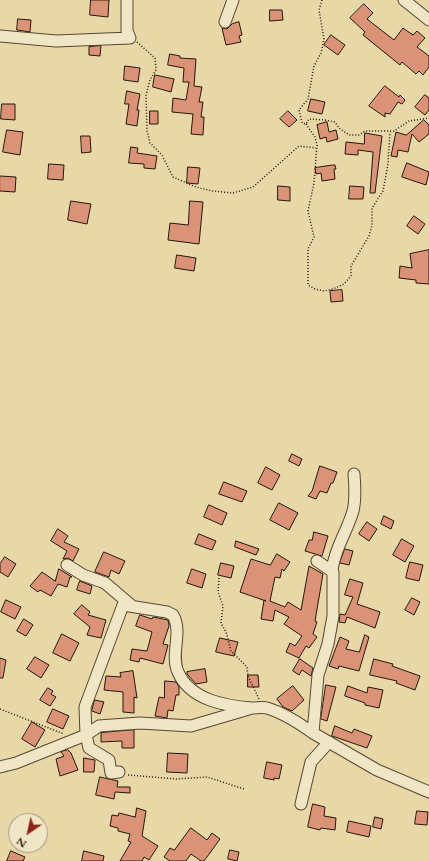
<!DOCTYPE html>
<html>
<head>
<meta charset="utf-8">
<style>
	body { margin:0 }
	#map { position:relative; width:429px; height:861px; overflow:hidden; background:#e8d8a8; font-family:Cardo,serif }
	canvas { display:block }
	.north { position:absolute; left:8px; top:813px; width:40px; height:40px; box-sizing:border-box; background:#f0e6c6; border:1px solid #9f937a; border-radius:50%; rotate:214deg; font-size:11px; font-weight:700; line-height:16px; text-align:center; color:#251608 }
	.north::after { content:''; display:block; margin:auto; width:14px; height:18px; background:#8f2418; clip-path:polygon(50% 0,100% 100%,50% 72%,0 100%) }
</style>
</head>
<body>
<div id="map">
<canvas width="429" height="861"></canvas>
<div class="north">N</div>
</div>
<script>
const ctx = document.querySelector('canvas').getContext('2d');
ctx.lineJoin = 'round';
function paint(path, color) {
  ctx.fillStyle = color;
  ctx.fill(path, 'evenodd');
}
function strokePath(path, color, width, dash) {
  ctx.strokeStyle = color;
  ctx.lineWidth = width;
  ctx.lineCap = dash ? 'butt' : 'round';
  ctx.setLineDash(dash || []);
  ctx.stroke(path);
}
const building = new Path2D(`
	M91 0H109L108 17 90 15Z
	M364 4 373 13 367 19 394 40 403 28 413 35 417 31 425 38 417 47 429 56V67L423 75 419 71 416 74 402 62 400 65 363 35 365 32 350 18Z
	M270 10H282L283 20 270 21Z
	M18 19 31 20 30 32 17 30Z
	M239 22 242 35 239 36 241 42 226 45 222 28 227 29 232 24Z
	M331 35 345 45 338 55 324 45Z
	M101 46 100 56 89 55V47Z
	M170 54 180 56V58L196 59 194 86 202 87 199 102H203L201 117H204L203 135 191 134 193 114 172 112 173 98 186 100 189 82H183L184 68 168 65Z
	M125 66 140 68 138 82 124 80Z
	M155 75 174 79 171 92 153 87Z
	M385 86 399 97 400 95 405 100 402 104 398 102 390 114 385 113V117L369 106Z
	M127 91 140 94 137 110H139L137 126 126 124 129 104H125Z
	M425 95 429 98V110L425 115 415 107Z
	M311 99 325 102 322 114 308 111Z
	M2 104H15V120L1 119Z
	M150 111H158V124H150Z
	M288 111 297 120 289 127 280 119Z
	M424 120 429 125V134L419 142 412 134 408 152 398 150 397 157 391 156 396 132 406 135Z
	M327 122 329 132 336 130 338 139 327 142 326 137 320 139 317 125Z
	M7 130 23 132 20 155 3 152Z
	M365 133 382 136 375 193H370L373 152 358 150V155L345 154 346 142 364 144Z
	M81 136H90L91 152 82 153Z
	M131 147 138 148 137 153 157 156 155 169 144 168V164L129 163Z
	M407 163 429 172 426 185 402 177Z
	M49 164 64 165 63 180 48 179Z
	M333 165H335L336 169H334L335 179 322 181 321 173 316 174 315 168Z
	M188 167 200 168 198 184 187 183Z
	M0 176 16 177 15 192 0 191Z
	M278 186 290 187V201L278 200Z
	M350 186 364 187 363 199H349Z
	M71 201 91 204 87 224 68 220Z
	M190 201 203 202 199 244 168 240 170 223 188 225Z
	M414 216 425 224 418 234 407 226Z
	M429 250V284L416 283V280L399 278 400 266 412 268 410 254Z
	M177 255 196 258 194 271 175 268Z
	M342 290 343 301 331 302 330 291Z
	M292 454 302 459 299 466 289 461Z
	M320 466 337 472 333 483H331L327 493 320 491 316 499 308 496 312 491Z
	M266 467 280 475 272 490 258 483Z
	M224 482 247 491 242 502 219 494Z
	M279 503 298 513 289 530 270 520Z
	M209 505 227 513 222 525 204 517Z
	M384 516 394 521 391 529 381 524Z
	M367 522 377 529 369 541 359 534Z
	M58 529 68 536 64 542 79 549 73 561 68 558 63 559 67 551 51 541Z
	M314 532 328 536 322 556 305 551 309 540H312Z
	M199 534 216 541 212 550 195 544Z
	M402 539 414 546 405 562 393 555Z
	M236 541 259 549 256 555 235 547Z
	M345 549 353 551 349 565 340 563Z
	M104 552 125 561 119 574 111 570 109 577 95 572Z
	M277 554 290 562 284 571 282 569 280 578 275 577 270 601 285 607 288 602 301 610 309 566 323 574 315 621 317 622 313 634 317 637 309 648 306 646 299 658 286 652 290 643 295 646 302 636 284 624 289 617 275 610 273 621 261 619 264 600 266 601 240 592 251 559 270 565Z
	M5 557 16 564 8 577 0 572V564Z
	M410 562 423 565 419 581 406 578Z
	M221 563 234 566 231 578 218 575Z
	M59 569 72 577H70L67 587 58 584 51 596 40 590 38 592 30 586 42 572 55 581Z
	M192 569 206 574 202 588 187 583Z
	M350 579 363 583 357 604 380 612 375 628 347 617 345 623 339 622 340 614 345 615 353 597 345 595Z
	M80 581 92 586 90 594 77 590Z
	M412 598 420 602 414 615 405 610Z
	M6 600 21 607 15 619 1 612Z
	M82 605 90 612 88 615 106 620 101 638 87 635 90 627 74 614Z
	M140 615 152 619 153 617 168 620 169 626 163 644 168 645 163 664 140 658 139 662 130 660 132 649 147 651 152 632 136 626Z
	M24 619 33 625 26 636 17 631Z
	M62 634 79 643 70 661 53 653Z
	M365 635 369 637 359 671 339 666 338 669 329 666 340 637 349 641 346 649 359 652Z
	M220 638 238 642 234 656 216 652Z
	M35 657 49 665 41 678 27 669Z
	M0 658 6 660 3 678H0Z
	M300 659 313 668 311 676 302 670 299 675 293 671Z
	M374 659 393 664 392 666 420 676 415 690 396 683 397 681 370 675Z
	M205 669 207 682 196 684 187 674V672Z
	M133 671 137 698 134 697V713L123 712V692L104 690 106 676 121 677 120 673Z
	M248 675H258L259 687H248Z
	M165 681 176 682 179 687V695H176L173 711 168 710 167 718 155 716 159 697 164 698Z
	M326 685 336 687 327 721 321 719Z
	M293 686 304 700 292 711 283 707 277 699Z
	M348 686 367 693 368 687 383 690 379 708 365 705V703L345 696Z
	M48 688 53 691 51 694 56 697 50 706 40 700Z
	M95 700 104 702 100 714 92 711Z
	M53 709 69 716 63 729 47 722Z
	M32 722 45 730 35 747 22 739Z
	M335 726 352 733 354 729 372 736 367 748 332 736Z
	M134 730V748H122V741L101 742V733Z
	M68 750 71 753 78 770 60 776 56 759 64 756 61 752Z
	M168 753 188 754 187 773 167 772Z
	M84 758 95 760 94 772H84Z
	M267 762 282 765 279 779 274 778V780L264 778Z
	M100 777 118 781 117 787H130V793L115 792 114 799 96 795Z
	M313 804 325 807 324 816 336 818 335 830 321 828 320 830 308 827Z
	M137 808 146 811 142 836 158 846 149 860 144 857 142 861H120L131 842 128 841 130 834 118 831V828L110 826 112 815 118 816 119 813 135 817Z
	M417 811 428 812 427 825 415 824Z
	M375 817 383 819 381 829 373 827Z
	M349 821 371 826 369 837 347 832Z
	M191 828 207 840 212 833 220 839 204 861H201L191 854 186 861H170L164 857 170 848 174 850Z
	M230 850 239 852 237 861 228 859Z
	M11 851 25 857 23 861H7Z
	M84 851 104 856 103 861H82Z`);
paint(building, '#da9376');
strokePath(building, '#251608', 1);
const minor = new Path2D(`
	M404 0 429 20
	M225 22 233 0
	M0 36 56 41 130 38 127 31V0
	M317 561 333 572V616L328 644 318 675 313 733 377 770 429 792
	M67 565 83 575 105 583 132 606
	M332 570C335 547 347 532 353 511 356 499 355 486 354 474
	M0 767 16 763 86 735 99 726 140 723 191 726 249 709
	M119 772 111 773 109 760 89 748 86 735 85 707 123 605 167 612 173 615C183 632 170 654 178 672 190 700 225 706 252 708 257 708 262 707 267 708 284 713 299 723 313 733
	M301 804 311 762 329 742`);
strokePath(minor, '#564630', 13);
strokePath(new Path2D(`
	M322 0 319 10 324 39 321 53 314 66 308 99 299 110 302 123 306 124 309 119 325 120 335 122 339 128 349 135H359L365 131H394L409 121 429 118
	M137 42 155 58 156 70 150 80 146 95 147 131 150 143 162 155 173 177 196 187 212 191 233 193 253 187 299 146 316 148
	M306 124 315 137 317 145 314 183 308 211 314 237 308 249V285L315 289 324 291 333 289 344 284 351 276V266L369 236 372 225V208L383 191 388 164 390 132
	M219 578 218 592 223 606 221 623 226 632 231 651 247 667 248 676 259 699
	M0 709 64 734
	M128 775 176 779 207 777 244 789`), '#251608', 1.5, [1, 2]);
strokePath(minor, '#f0e6c6', 11);
</script>
</body>
</html>
